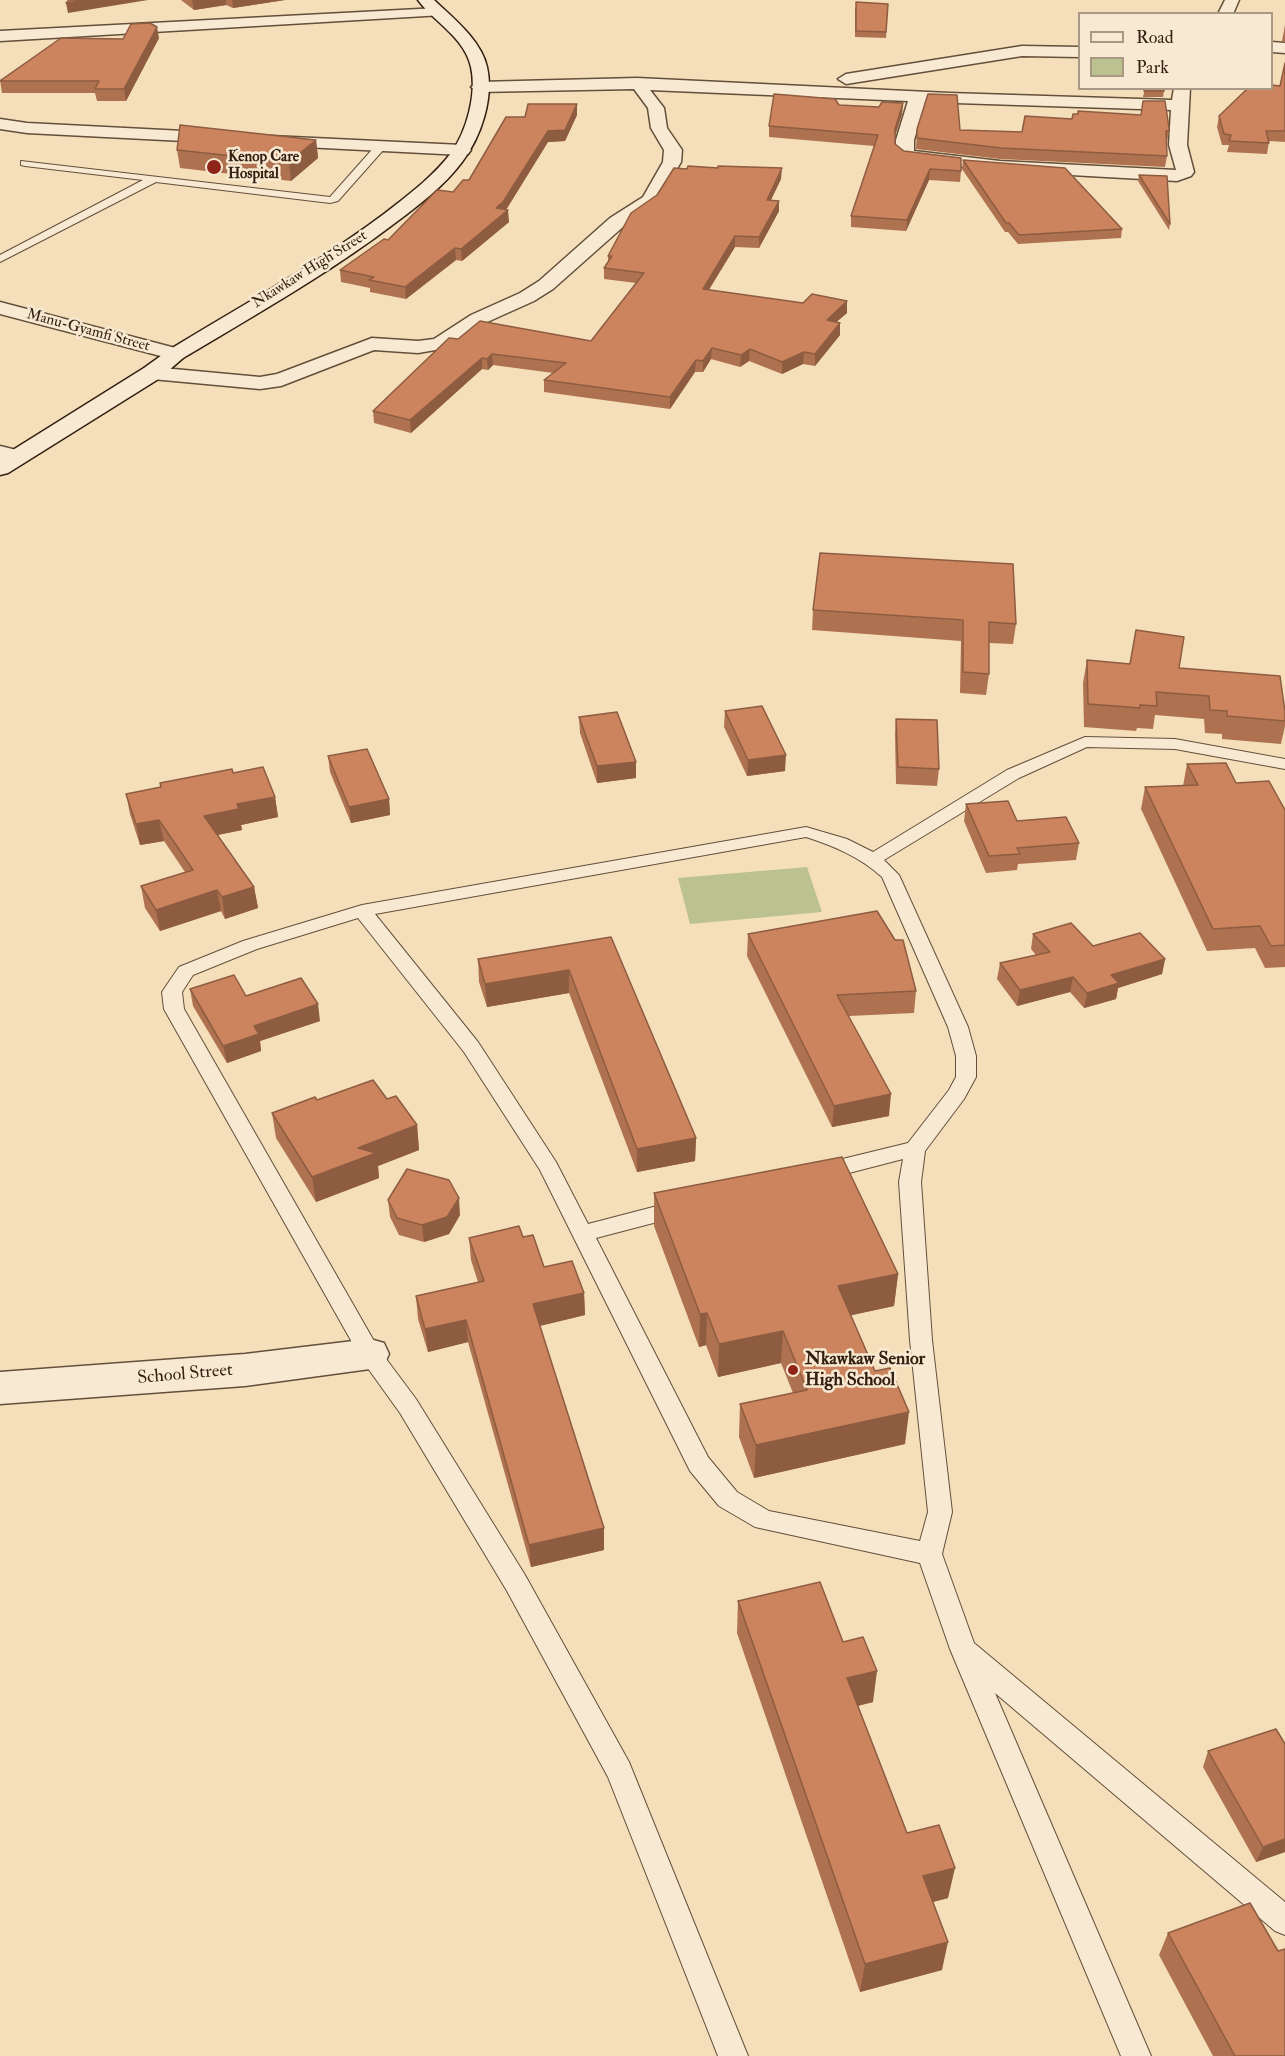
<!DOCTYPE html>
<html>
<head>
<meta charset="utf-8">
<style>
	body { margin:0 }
	#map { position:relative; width:1285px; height:2056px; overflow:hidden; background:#f4dfba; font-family:"IM FELL Double Pica",serif }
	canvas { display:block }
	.legend { position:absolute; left:1078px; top:12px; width:195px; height:78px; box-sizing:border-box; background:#f8ead2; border:2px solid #a99984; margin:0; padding:8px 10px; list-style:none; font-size:18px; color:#331f10 }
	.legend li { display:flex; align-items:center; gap:12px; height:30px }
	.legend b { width:30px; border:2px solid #a99984 }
</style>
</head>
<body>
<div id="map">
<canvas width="1285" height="2056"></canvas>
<ul class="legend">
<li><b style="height:8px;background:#f8ead2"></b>Road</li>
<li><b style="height:16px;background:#bbc290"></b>Park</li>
</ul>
</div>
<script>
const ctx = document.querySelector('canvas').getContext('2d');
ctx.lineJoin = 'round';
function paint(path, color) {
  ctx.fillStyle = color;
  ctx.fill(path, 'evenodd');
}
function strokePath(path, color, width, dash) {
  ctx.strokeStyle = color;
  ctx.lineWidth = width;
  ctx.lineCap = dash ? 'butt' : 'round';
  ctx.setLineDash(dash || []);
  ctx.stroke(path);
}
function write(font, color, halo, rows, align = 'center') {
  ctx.font = font + ' "IM FELL Double Pica",serif';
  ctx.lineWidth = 5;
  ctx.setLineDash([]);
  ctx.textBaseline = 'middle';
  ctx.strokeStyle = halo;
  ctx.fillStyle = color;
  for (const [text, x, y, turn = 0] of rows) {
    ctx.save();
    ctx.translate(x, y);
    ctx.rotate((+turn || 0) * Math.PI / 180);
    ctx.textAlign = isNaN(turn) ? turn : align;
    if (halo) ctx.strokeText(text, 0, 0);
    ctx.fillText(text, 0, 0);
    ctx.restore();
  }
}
paint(new Path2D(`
	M807 867 822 912 690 924 678 878Z`), '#bbc290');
const lane = new Path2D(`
	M381 143 386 146 385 148 338 201 330 203 156 182 0 262V255L143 180 25 166 21 165V161L330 197 377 144Z
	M1085 737 1175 739 1285 759V769L1175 749 1087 747 1019 778 884 860 899 875 968 1027 976 1056V1077L964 1099 925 1151 921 1182 932 1340 952 1512 942 1554 974 1643 1285 1902V1935L1275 1931 995 1693 1151 2056H1121L950 1649 920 1563 755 1527 719 1506 690 1471 540 1170 464 1052 358 918 257 949 193 975 182 992 184 1009 378 1348 416 1399 525 1575 629 1762 748 2056H718L608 1777 507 1591 400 1413 362 1360 164 1009 162 992 179 967 243 941 362 905 806 827 847 839 873 852 1007 770ZM806 837C834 846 860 857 882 877L948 1027 956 1056V1077L949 1090 908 1143 822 1164 815 1167 811 1172 815 1177 822 1180 903 1159 899 1182 910 1340 928 1512 920 1541 769 1511 737 1492 708 1457 596 1238 688 1214 691 1208 688 1202 680 1200 588 1224 556 1162 478 1042 375 914Z`);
const street = new Path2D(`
	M1225 0H1239L1233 14H1218Z
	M438 8 443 9 445 12 443 15 0 41V31Z
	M1272 42 1285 43V53L1272 52Z
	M1022 46 1080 47V57L1022 56 846 84 838 79 846 74Z
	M637 78 949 93 1172 100 1174 88H1190L1187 145 1194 172 1191 176 1177 181 1000 171 909 161 903 160 896 153V140L908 101 650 90 664 108 667 128 682 150 681 162 656 204 624 226 553 289 534 301 485 323 447 348 418 353 374 350 281 386 260 389 152 379 144 378 141 373 144 368 152 367 260 377 277 374 372 338 418 341 434 339 471 315 520 293 539 281 610 218 643 197 663 162 664 150 651 128 648 108 634 89 479 92 471 87 479 82ZM925 102 1171 110 1169 145 1176 170 1000 161 914 151V140Z
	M0 119 27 123 223 133 229 134 232 138 229 142 223 143 27 133 0 129Z
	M271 136 462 145 468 146 471 150 468 154 462 155 265 145 262 141 265 137Z
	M0 302 183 350 186 354 183 358 176 360 0 314Z
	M0 446 25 452 28 457 25 462 17 464 0 460Z
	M370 1339 384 1343 389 1354 384 1365 370 1369 245 1386 0 1404V1372L245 1354Z`);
const secondary = new Path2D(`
	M418 0H434C453 18 481 40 487 67 494 98 481 137 462 162 444 186 419 205 395 223 328 274 255 315 183 358L160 378 8 473 0 475V458L144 368 169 350C241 306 316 265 384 214 407 196 433 177 451 153 467 131 477 93 471 67 465 38 434 22 418 0Z`);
strokePath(lane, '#634f3a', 2);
strokePath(street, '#634f3a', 3);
strokePath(secondary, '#331f10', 3);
paint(lane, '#f8ead2');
paint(street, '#f8ead2');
paint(secondary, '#f8ead2');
paint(new Path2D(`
	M181 0H285L233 8 226 5 194 10Z
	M888 4 886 38 855 37V8Z
	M1285 25V42L1282 41Z
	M159 38 126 101H97L95 93H2L0 80 123 39Z
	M1285 63V142L1269 141 1267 154 1227 152 1229 145H1222L1217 127 1219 116 1280 86Z
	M1145 88 1164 91 1163 97H1143Z
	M903 103 902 114 895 136V144L904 151 961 171 960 182 929 180 906 231 851 227V216L874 146 769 137V126Z
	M577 115 565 141 548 142 506 210 509 222 462 261 456 260 406 299 370 292V288L341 282 340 270 388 240 469 180 525 117Z
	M917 129 1022 132 1169 131 1167 142V156L1165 167 1000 159 916 149Z
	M316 140 318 158 291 181 180 168 177 150Z
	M963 160 1122 229 1121 238 1018 244 1008 232H1005L962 169Z
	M1139 175 1170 224 1169 230 1138 181Z
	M781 179 771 200 779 201V211L759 248 735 247 709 290 803 303 847 301V313L836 322 840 335 815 366 803 364 782 374 749 361 740 367 711 359 703 372H695L670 409 544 392V380L553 373 493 365 488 370 482 369 411 433 374 423 373 411 458 339 591 341 636 283 604 279V268L608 262V256Z
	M813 610 1016 624 1013 644 989 643V674L986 695 960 693 961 641 812 630Z
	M1087 660 1179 668 1285 712V726L1281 744 1222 739V734L1205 733 1204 719 1155 715 1153 729 1137 728 1136 731 1084 727 1083 683Z
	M725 711 785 771 747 776 724 727Z
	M579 717 636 778 597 783 580 733Z
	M896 719 939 769 937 786 896 784 895 735Z
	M328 756 389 799 390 815 351 823 330 772Z
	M1187 764 1236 783 1285 810V967L1265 968 1255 948 1207 951 1141 809 1145 787 1183 786Z
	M233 773 275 797 278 817 241 825 242 830 217 835 254 887 258 908 225 919 221 911 160 931 145 908 141 886 185 872 164 841 140 845 130 814 126 794Z
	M966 804 1079 843 1076 860 1018 864 1017 870 986 873 964 821Z
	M748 934 916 991 914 1013 849 1016 889 1116 832 1127 747 956Z
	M1033 934 1093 946 1165 959 1162 974 1118 988 1116 999 1084 1008 1070 992 1017 1006 997 979 1000 963 1036 955 1031 949Z
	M611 937 696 1138 695 1161 637 1172 569 993 487 1007 479 982 478 959Z
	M190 989 246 996 320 1021 260 1041 261 1051 227 1063 193 1006Z
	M387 1099 417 1125 419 1150 378 1166 379 1178 316 1202 276 1138 272 1113 317 1100Z
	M654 1193 898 1274 894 1306 851 1315 875 1371 905 1444 754 1478 739 1437 740 1404 793 1393 781 1363 718 1377 706 1345 699 1347 654 1226Z
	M388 1200 460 1215 449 1234 424 1242 399 1235 390 1217Z
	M523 1237 544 1267 584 1293 585 1315 540 1326 604 1550 531 1567 468 1342 428 1352 418 1319 416 1296 478 1282 471 1260 469 1238Z
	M738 1601 843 1642 873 1702 858 1706 907 1833 948 1898 933 1902 942 1970 860 1992 737 1633Z
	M1208 1751 1285 1852 1256 1862 1203 1767Z
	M1168 1933 1278 1951 1285 2056H1213L1159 1955Z`), '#af7250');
paint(new Path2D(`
	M86 0H148L68 13 66 3Z
	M192 0H226V5L194 10Z
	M232 0H285L233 8Z
	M157 27 159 38 126 101 124 89Z
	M903 103 902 114 894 139 895 129Z
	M577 104V115L565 141 548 142 504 213 508 210 509 222 462 261 461 249 496 208 548 131Z
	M316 140 318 158 291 181 289 162Z
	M782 168 781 179 766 210 767 200Z
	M930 169 929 180 906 231 907 220Z
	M779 201V211L759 248V237Z
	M735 236V247L702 300 703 289Z
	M455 248 456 260 406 299 405 287Z
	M847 301V313L826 331 827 320Z
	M840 323V335L815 366V354Z
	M712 348 711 359 703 372V361Z
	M750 349 749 361 740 367 741 355Z
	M804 352 803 364 782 374V362Z
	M492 354 493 365 488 370 487 359Z
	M482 358V369L411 433 410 420Z
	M696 360 695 372 670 409V397Z
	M786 755 785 771 747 776 748 760Z
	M636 762V778L597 783V766Z
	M275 797 278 817 241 825 242 830 208 837 204 816 237 804Z
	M389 799 390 815 351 823 349 807Z
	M159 820 164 841 140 845 136 824Z
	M254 887 258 908 225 919 222 897Z
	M217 890 221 911 160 931 156 910Z
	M1165 959 1162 974 1118 988 1116 999 1084 1008 1087 993 1111 975Z
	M569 970V993L487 1007 485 984Z
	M1073 977 1070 992 1017 1006 1020 990Z
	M318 1004 320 1021 260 1041 261 1051 227 1063 223 1046 254 1026Z
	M891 1094 889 1116 832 1127 834 1106Z
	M417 1125 419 1150 378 1166 379 1178 316 1202 312 1177 358 1148Z
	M696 1138 695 1161 637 1172V1149Z
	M459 1198 460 1215 449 1234 424 1242 422 1225Z
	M898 1274 894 1306 834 1319 838 1286Z
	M584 1293 585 1315 535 1327 533 1304Z
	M707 1313 706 1345 699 1347 700 1314Z
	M466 1320 468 1342 428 1352 425 1329Z
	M783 1331 781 1363 718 1377 719 1344Z
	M909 1412 905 1444 754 1478 756 1445Z
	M604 1528V1550L531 1567 529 1545Z
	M877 1671 873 1702 844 1709 847 1678Z
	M1285 1839V1852L1256 1862 1263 1847Z
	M955 1868 948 1898 917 1906 923 1876Z
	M948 1942 942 1970 860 1992 865 1964Z`), '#8e5c41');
const building = new Path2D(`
	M69 0H86L66 3Z
	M856 2 888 4 886 32 856 31Z
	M150 23 157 27 124 89H95L99 81H0L61 38 123 39 131 24Z
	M1285 63V131H1266L1269 143 1229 141 1231 135 1224 134 1219 116 1248 88H1272V85L1280 86Z
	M1145 88H1164V91H1144Z
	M774 94 835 99 839 105 879 107 882 102 903 103 895 129V144L904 151 961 158V171L930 169 907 220 851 216 878 135 769 126Z
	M928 94 957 95 960 130 1022 132 1025 116 1072 119 1073 114H1078V111L1141 115 1143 101H1165L1169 128V131H1166L1167 156 1001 148 917 138V129Z
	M528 104H577L565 130 548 131 503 202 496 208 508 210 461 249 455 248 405 287 369 280 374 277 340 270 384 239 388 240 437 190 453 192 463 180H469L506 117H525Z
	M180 125 316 140 289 162 177 150Z
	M963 160 1065 168 1122 229 1019 235 1009 223H1006Z
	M688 166 718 168V166L782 168 767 200 779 201 759 237 735 236 703 289 803 303 812 294 847 301 827 320 840 323 815 354 804 352 782 362 750 349 741 355 712 348 703 361 696 360 670 397 544 380 566 363 492 354 487 359 482 358 410 420 373 411 449 338 458 339 480 321 591 341 644 273 604 268 612 256H608L631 213 657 195 674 168 687 169Z
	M1139 175 1167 176 1170 224Z
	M820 553 1013 564 1016 624 989 622V674L963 672V620L813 610Z
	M1136 630 1184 637 1179 668 1280 676 1285 712V721L1227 716V711L1210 710 1209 696 1156 692 1157 706 1140 705V708L1088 704 1087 660 1130 664Z
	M762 706 786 755 748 760 725 711Z
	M617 712 636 762 597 766 579 717Z
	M896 719 937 720 939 769 898 767Z
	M367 749 389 799 349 807 328 756Z
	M1226 763 1236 783 1269 781 1285 810V945L1271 946 1260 926 1213 929 1145 787 1198 785 1187 764Z
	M263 767 275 797 237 804 239 809 204 816 254 887 222 897 217 890 156 910 141 886 193 870 159 820 136 824 126 794 161 787 160 783 191 777 232 769 233 773Z
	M1008 801 1017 821 1066 817 1079 843 1017 848 1020 854 989 856 966 804Z
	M877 911 895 940H903L916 991 837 995 891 1094 834 1106 748 934Z
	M1071 923 1093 946 1140 933 1165 959 1111 975 1119 983 1087 993 1073 977 1020 990 1000 963 1050 952 1033 934Z
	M611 937 696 1138 637 1149 569 970 485 984 478 959Z
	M234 975 246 996 301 978 318 1004 254 1026 259 1034 223 1046 190 989Z
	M373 1080 387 1099 396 1096 417 1125 358 1148 376 1153 312 1177 272 1113 315 1097 317 1100Z
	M842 1157 898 1274 838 1286 875 1371 890 1368 909 1412 756 1445 740 1404 807 1390 783 1331 719 1344 707 1313 700 1314 654 1193Z
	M407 1169 449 1180 459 1198 447 1217 422 1225 397 1218 388 1200Z
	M519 1226 523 1237 533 1235 544 1267 572 1261 584 1293 533 1304 604 1528 529 1545 466 1320 425 1329 416 1296 484 1281 469 1238Z
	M820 1582 843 1642 863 1637 877 1671 847 1678 907 1833 939 1825 955 1868 923 1876 948 1942 865 1964 738 1601Z
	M1276 1729 1285 1744V1839L1263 1847 1208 1751Z
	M1250 1903 1278 1951 1285 1949V2056H1235L1168 1933Z`);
paint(building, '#cb845d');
strokePath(building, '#8e5c41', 1.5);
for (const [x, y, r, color] of [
	[214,167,8,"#8f2418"],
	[793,1370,6,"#8f2418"]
]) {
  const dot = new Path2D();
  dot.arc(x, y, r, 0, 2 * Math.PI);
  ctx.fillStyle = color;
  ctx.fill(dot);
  strokePath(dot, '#f8ead2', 2);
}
write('bold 15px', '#331f10', '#f8ead2', [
	["Kenop Care",228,158],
	["Hospital",228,175]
], 'left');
write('15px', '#331f10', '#f8ead2', [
	["Nkawkaw High Street",310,270,-32],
	["Manu-Gyamfi Street",88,331,15]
]);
write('bold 18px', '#331f10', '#f8ead2', [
	["Nkawkaw Senior",805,1360],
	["High School",805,1381]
], 'left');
write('18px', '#331f10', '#f8ead2', [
	["School Street",185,1375,-5]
]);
</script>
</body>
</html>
